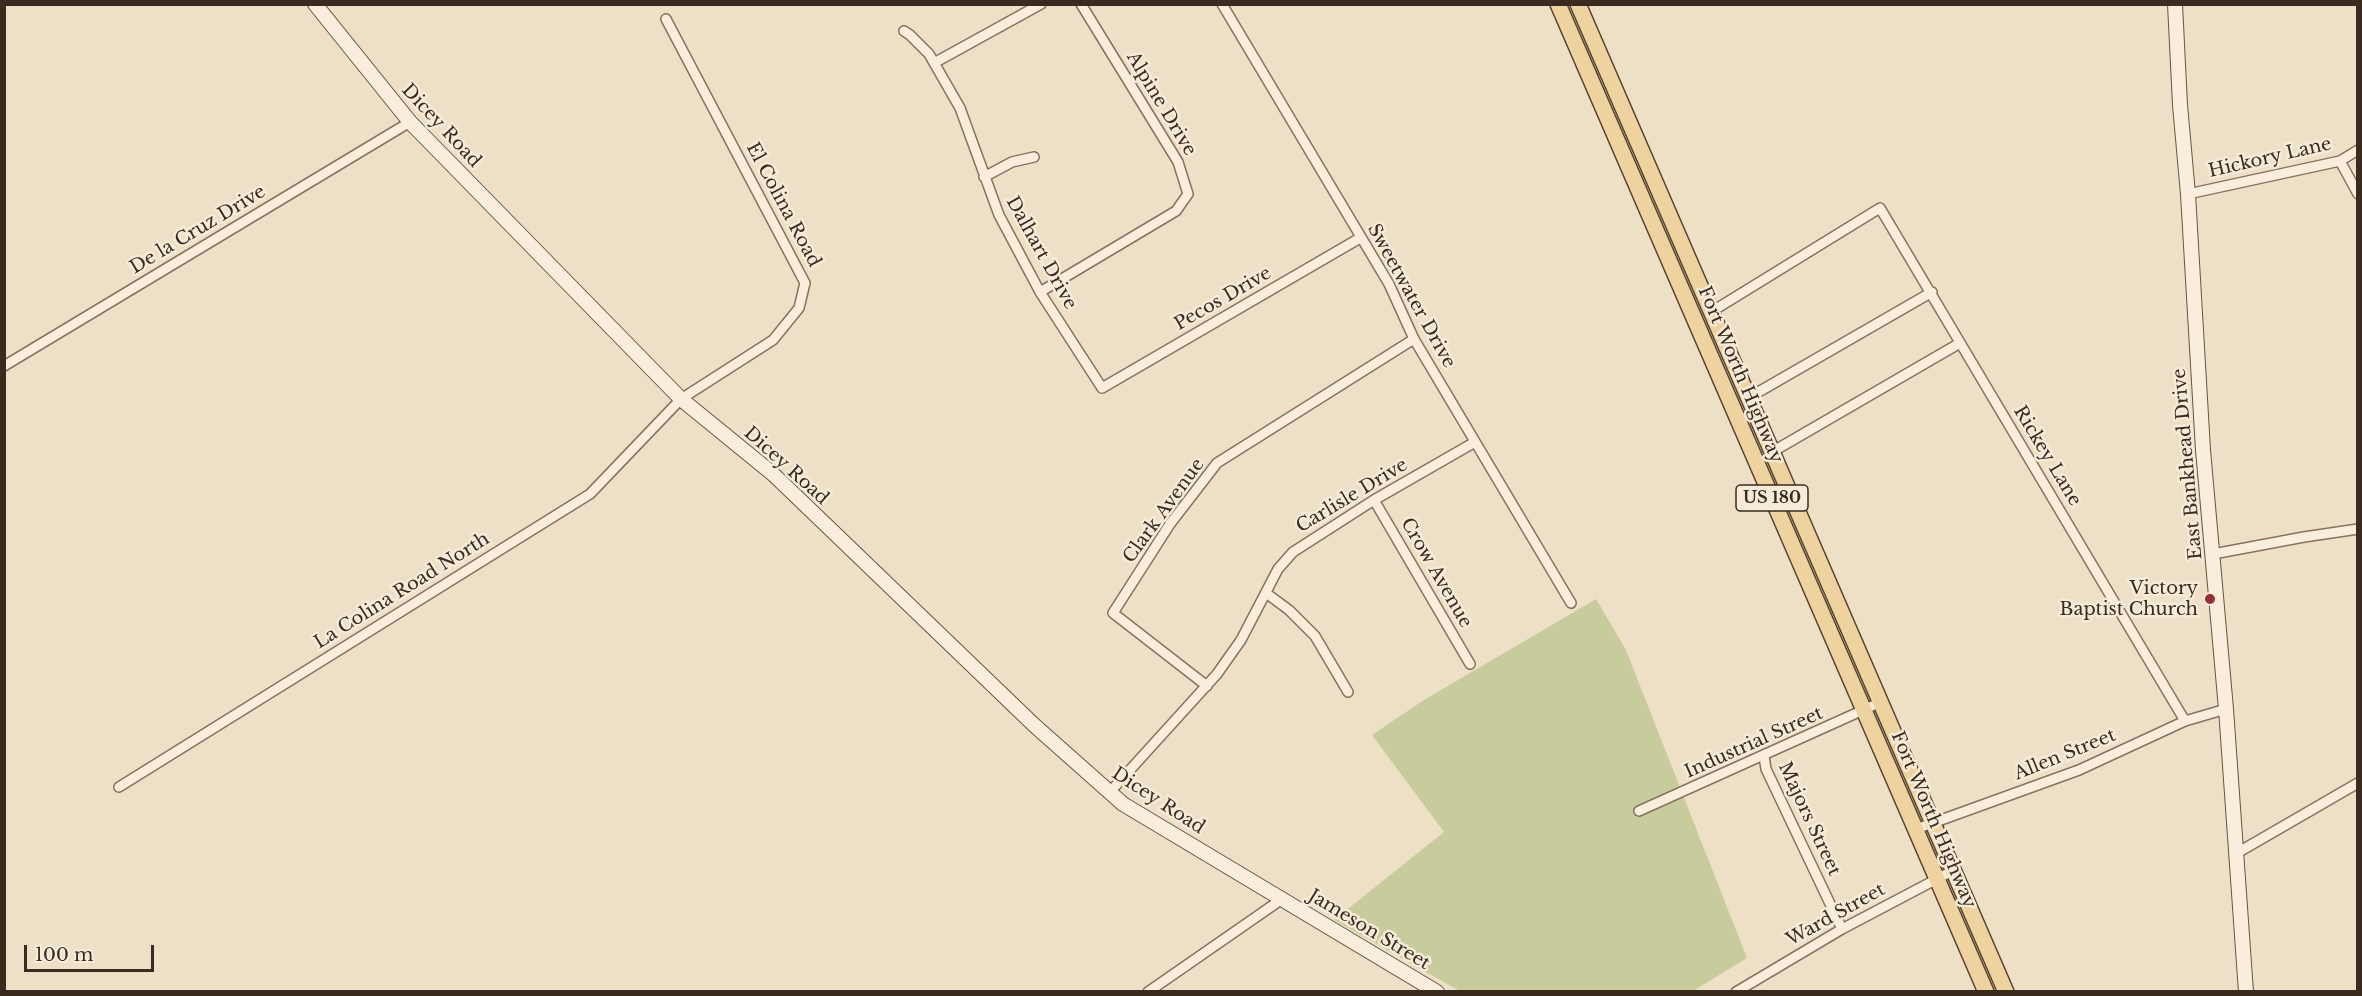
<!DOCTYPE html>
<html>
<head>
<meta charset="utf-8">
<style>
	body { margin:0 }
	#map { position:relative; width:2362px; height:996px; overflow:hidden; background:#ede0c7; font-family:"Libre Baskerville",serif }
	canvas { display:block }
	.frame { position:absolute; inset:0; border:6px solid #392b20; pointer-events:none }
	.scale { position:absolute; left:24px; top:945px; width:130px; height:27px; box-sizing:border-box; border:3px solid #392b20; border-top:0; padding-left:8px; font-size:18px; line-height:21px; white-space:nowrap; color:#392b20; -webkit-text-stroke:4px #f5ebd7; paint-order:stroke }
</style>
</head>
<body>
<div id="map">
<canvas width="2362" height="996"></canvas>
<div class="frame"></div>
<div class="scale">100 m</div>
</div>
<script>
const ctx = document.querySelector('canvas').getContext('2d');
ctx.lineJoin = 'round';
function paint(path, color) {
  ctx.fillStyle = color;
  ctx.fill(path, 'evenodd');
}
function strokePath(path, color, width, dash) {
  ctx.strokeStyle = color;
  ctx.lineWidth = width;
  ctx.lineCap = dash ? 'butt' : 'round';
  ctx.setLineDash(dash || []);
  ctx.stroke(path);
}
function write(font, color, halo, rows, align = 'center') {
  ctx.font = font + ' "Libre Baskerville",serif';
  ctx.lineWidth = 5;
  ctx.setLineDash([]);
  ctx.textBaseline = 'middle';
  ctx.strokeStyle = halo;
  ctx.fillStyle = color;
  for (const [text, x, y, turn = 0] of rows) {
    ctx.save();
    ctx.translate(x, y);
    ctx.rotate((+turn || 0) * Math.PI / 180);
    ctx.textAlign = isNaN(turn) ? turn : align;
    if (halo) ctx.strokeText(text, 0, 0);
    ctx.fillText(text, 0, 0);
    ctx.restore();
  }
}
paint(new Path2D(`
	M1596 599 1626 650 1747 958 1693 991H1460L1334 920 1444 832 1372 735 1424 700Z`), '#c8cb9b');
const street = new Path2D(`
	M1222 4 1389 284 1414 339 1571 603
	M904 31 910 35 929 54 960 108 999 215 1040 292 1102 388 1360 238
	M934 63 1041 4
	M2340 161 2358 194
	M984 177 1012 162 1034 157
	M2188 194 2340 161 2358 150
	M1040 292 1176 211 1188 194 1178 162 1081 4
	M1711 312 1880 208 2185 721
	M4 366 410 122
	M1748 398 1932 292
	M1772 452 1960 343
	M1374 500 1470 664
	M2213 554 2304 537 2358 529
	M1266 593 1289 610 1315 636 1348 692
	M1207 686 1113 613 1170 524 1217 463 1414 339
	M1764 756 1766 769 1842 929
	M119 787 590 494 681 399 773 340 799 308 805 283 666 19
	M1109 793 1217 674 1241 640 1278 569 1293 552 1374 500 1475 442
	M1639 811 1881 702
	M1916 829 2079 770 2185 721 2226 709
	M2237 853 2358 783
	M1148 992 1282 899
	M1736 992 1842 929 1954 870`);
const secondary = new Path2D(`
	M315 4 410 122 681 399 773 474 1034 725 1123 804 1437 992
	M2175 4 2180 105 2188 194 2203 450 2226 709 2246 992`);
const primary = new Path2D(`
	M1558 4 1986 992
	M1578 4 2006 992`);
strokePath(street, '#89725d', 12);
strokePath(secondary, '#6b5440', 16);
strokePath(primary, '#574131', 18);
strokePath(street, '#f8eedb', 9);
strokePath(secondary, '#f8eedb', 14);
strokePath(primary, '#eed3a1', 15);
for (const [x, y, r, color] of [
	[2210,599,6,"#962f34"]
]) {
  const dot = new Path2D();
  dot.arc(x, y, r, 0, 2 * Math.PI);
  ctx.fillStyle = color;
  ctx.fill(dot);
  strokePath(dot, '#f5ebd7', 2);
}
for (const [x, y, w] of [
	[1772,498,72]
]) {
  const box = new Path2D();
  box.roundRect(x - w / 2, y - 13, w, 26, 4.5);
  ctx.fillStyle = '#f5ebd7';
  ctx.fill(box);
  strokePath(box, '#392b20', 1.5);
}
write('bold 16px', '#392b20', null, [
	["US 180",1772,498]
]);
write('18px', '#392b20', '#f5ebd7', [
	["Alpine Drive",1161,104,59],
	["Dicey Road",441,126,47],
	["Hickory Lane",2270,158,-13],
	["El Colina Road",783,205,62],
	["De la Cruz Drive",198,230,-31],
	["Dalhart Drive",1041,253,61],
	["Sweetwater Drive",1411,296,61],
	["Pecos Drive",1223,299,-30],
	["Fort Worth Highway",1740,375,67],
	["Rickey Lane",2047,456,59],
	["East Bankhead Drive",2188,464,-95],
	["Dicey Road",786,466,42],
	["Carlisle Drive",1352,496,-31],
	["Clark Avenue",1164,511,-54],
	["Crow Avenue",1436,573,60],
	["La Colina Road North",402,591,-32],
	["Industrial Street",1754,743,-24],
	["Allen Street",2065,755,-22],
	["Dicey Road",1158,801,33],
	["Majors Street",1809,819,65],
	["Fort Worth Highway",1933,820,67],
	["Ward Street",1836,915,-29],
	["Jameson Street",1369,930,31]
]);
write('18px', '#392b20', '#f5ebd7', [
	["Victory",2198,589],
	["Baptist Church",2198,610]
], 'right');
</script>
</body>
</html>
